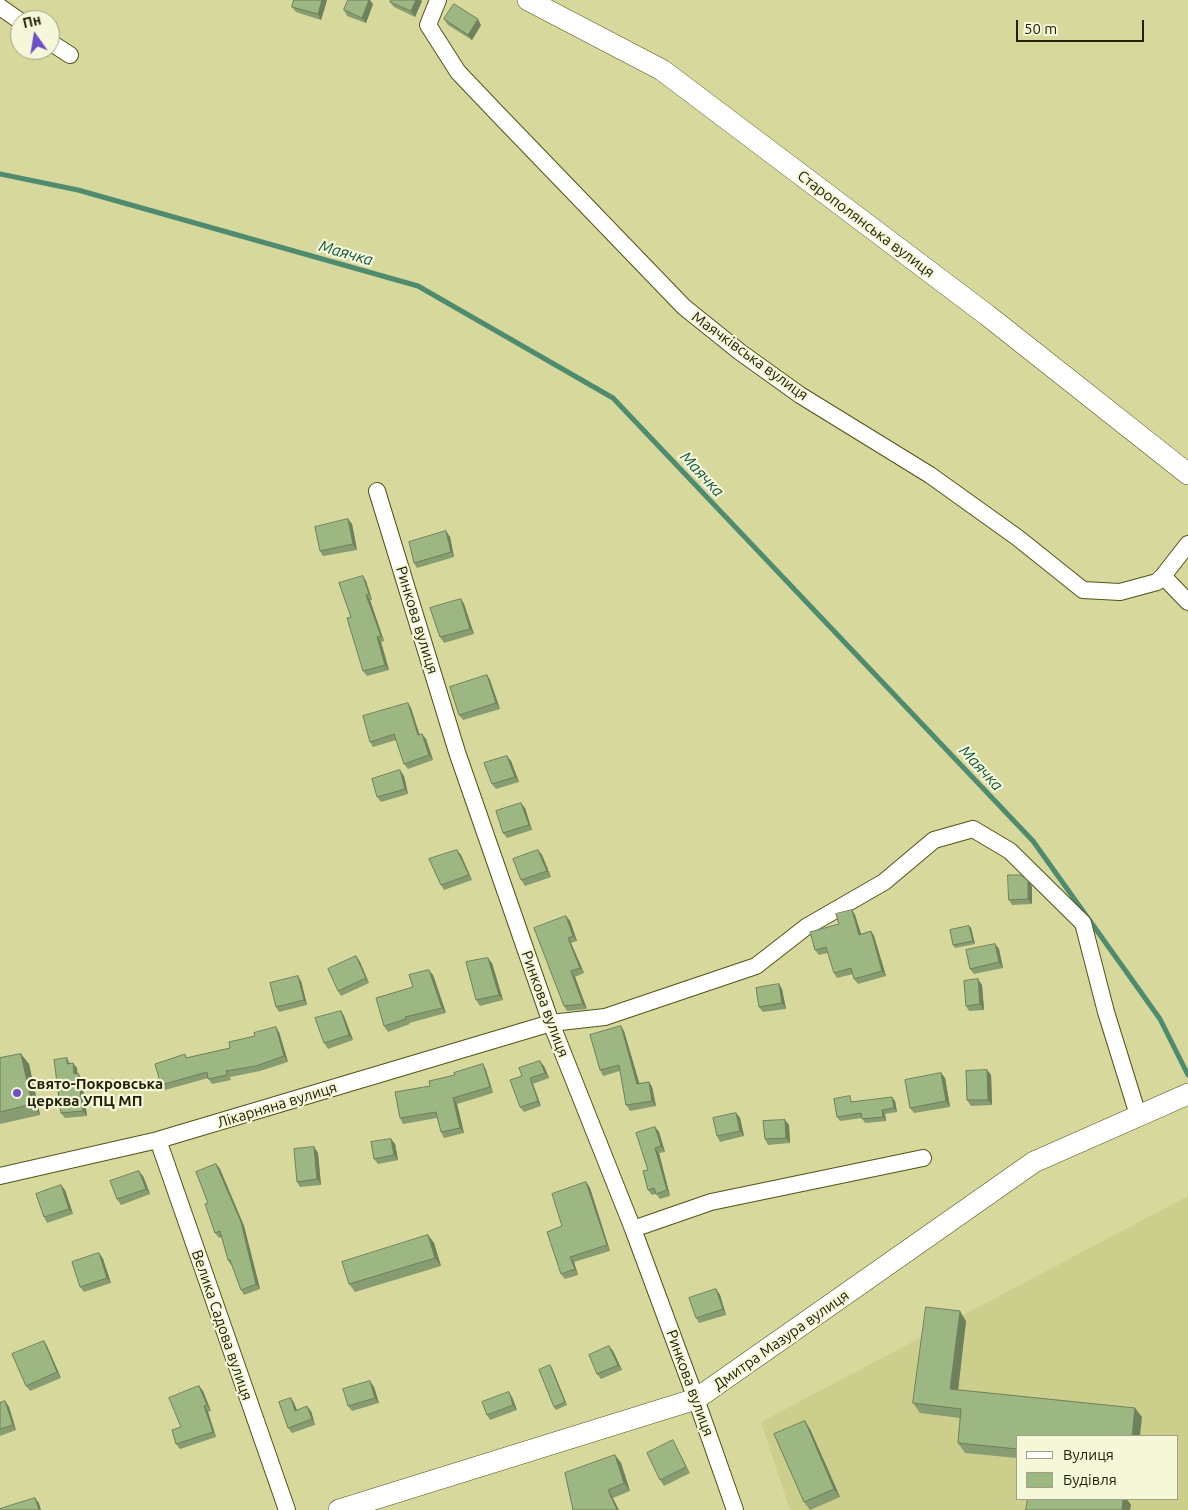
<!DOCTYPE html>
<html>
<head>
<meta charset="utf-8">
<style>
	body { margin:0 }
	#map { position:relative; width:1188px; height:1510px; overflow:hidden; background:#d6d89c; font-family:Ubuntu,sans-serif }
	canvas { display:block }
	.legend { position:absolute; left:1016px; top:1435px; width:162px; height:65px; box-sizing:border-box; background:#f5f7d9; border:1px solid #a0a186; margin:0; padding:6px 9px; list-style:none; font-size:15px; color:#212109 }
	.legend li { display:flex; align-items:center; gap:10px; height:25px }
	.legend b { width:25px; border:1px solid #a0a186 }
	.north { position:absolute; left:10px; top:10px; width:50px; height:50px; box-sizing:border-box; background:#f5f7d9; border:1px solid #a0a186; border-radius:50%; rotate:347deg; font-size:14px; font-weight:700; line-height:20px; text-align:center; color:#212109 }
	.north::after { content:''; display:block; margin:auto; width:18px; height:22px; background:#6d51ca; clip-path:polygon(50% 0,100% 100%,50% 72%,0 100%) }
	.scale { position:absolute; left:1016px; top:20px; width:128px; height:22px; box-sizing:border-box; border:2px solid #212109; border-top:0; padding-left:6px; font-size:15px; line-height:18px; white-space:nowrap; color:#212109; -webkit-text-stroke:4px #f5f7d9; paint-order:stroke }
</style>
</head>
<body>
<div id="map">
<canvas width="1188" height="1510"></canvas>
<ul class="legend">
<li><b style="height:6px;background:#fff"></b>Вулиця</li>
<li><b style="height:14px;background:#9db783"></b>Будівля</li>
</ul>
<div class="north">Пн</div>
<div class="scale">50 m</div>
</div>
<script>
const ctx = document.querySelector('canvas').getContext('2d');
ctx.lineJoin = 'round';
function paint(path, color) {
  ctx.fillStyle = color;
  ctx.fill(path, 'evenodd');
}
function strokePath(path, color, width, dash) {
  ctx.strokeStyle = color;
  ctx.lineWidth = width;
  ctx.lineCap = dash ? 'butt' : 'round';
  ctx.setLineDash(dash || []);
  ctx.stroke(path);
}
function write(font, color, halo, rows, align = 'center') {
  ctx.font = font + ' Ubuntu,sans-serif';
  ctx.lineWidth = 4.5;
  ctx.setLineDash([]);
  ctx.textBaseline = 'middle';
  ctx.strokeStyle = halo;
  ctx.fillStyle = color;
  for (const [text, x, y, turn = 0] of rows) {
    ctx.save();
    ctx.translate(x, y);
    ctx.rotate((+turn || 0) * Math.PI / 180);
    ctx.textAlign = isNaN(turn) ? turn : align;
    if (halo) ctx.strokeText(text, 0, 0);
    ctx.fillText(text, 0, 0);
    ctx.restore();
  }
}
paint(new Path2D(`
	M1188 1196V1510H790L761 1422ZM1017 1436H1177V1499H1017Z`), '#ccce8b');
strokePath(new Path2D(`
	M0 174 78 190 418 286 613 398 1033 841 1160 1019 1188 1075`), '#4e8b6f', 5);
const minor = new Path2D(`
	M438 0 428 25 458 72 497 113 684 307 740 352 800 395 930 475 1018 538 1083 590 1120 592 1157 582 1163 576
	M0 7 20 21
	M50 42 70 55
	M377 491 457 752 551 1023 633 1229 696 1399 735 1510
	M1188 544 1163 576 1188 602
	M158 1140 287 1510
	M0 1176 158 1140 551 1023 605 1017 756 966 806 927 884 882 934 840 973 829 1010 851 1083 923 1106 1012 1138 1115
	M633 1229 711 1202 923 1158`);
const tertiary = new Path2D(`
	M528 0 662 70 987 315 1188 474
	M339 1510 696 1399 1034 1162 1188 1094`);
strokePath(minor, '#53531a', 18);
strokePath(tertiary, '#53531a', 22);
strokePath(minor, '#fff', 16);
strokePath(tertiary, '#fff', 21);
paint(new Path2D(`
	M294 0H327L321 20 296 12 292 7Z
	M422 1 415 17 394 7 390 2Z
	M373 4 366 23 347 16 344 10Z
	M444 19 481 25 472 40 448 25Z
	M348 519 352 524 357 550 323 556 320 551Z
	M446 531 450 537 454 557 417 568 414 563Z
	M363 576 366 581 372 600H370L384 641 381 642 389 670 367 676 363 671Z
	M461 599 464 604 474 634 444 643 440 637Z
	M487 675 490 680 500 709 463 720 459 715Z
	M408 703 411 708 420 735 426 739 433 760 408 769 404 764 396 740 373 747 370 742Z
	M507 756 511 761 519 782 496 789 492 784Z
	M404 776 408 794 381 802 377 797Z
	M525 808 532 830 507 838 503 833Z
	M457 850 461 855 472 880 444 890 441 885Z
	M538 850 542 855 551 877 525 886 521 880Z
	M1032 886V904L1012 905 1009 900Z
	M852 910 855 915 861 934 871 931 874 936 886 976 858 984 854 979 853 974 837 978 834 973 828 953 819 955 815 950Z
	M566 916 570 921 577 941 571 943 584 973 575 977 587 1009 567 1011 564 1006Z
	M969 926 971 928 975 944 955 948 953 945Z
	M995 944 999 949 1003 968 974 974 970 969Z
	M356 956 360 962 369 983 341 996 338 991Z
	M492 963 503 1000 480 1006 476 1000Z
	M433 975 446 1013 409 1023 410 1024 388 1032 384 1026 413 987Z
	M301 981 307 1005 279 1012 276 1007Z
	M779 984 782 989 786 1009 763 1012 759 1007Z
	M982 985 984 1010 969 1011 966 1006Z
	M341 1011 344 1016 353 1040 328 1049 324 1043Z
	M624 1031 639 1083 649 1082 652 1087 656 1106 630 1111 626 1105 620 1071 603 1076 600 1070Z
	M279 1032 288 1062 260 1071 230 1077 231 1080 212 1084 208 1078 165 1090 161 1085 187 1058 230 1048Z
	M21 1054 29 1064 40 1115 0 1124V1058Z
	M67 1058 70 1063 77 1068V1074L78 1073 82 1079 87 1116 65 1118 61 1113Z
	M483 1064 486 1070 493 1093 457 1104 464 1133 444 1138 441 1132 437 1118 403 1124 400 1118 430 1086 455 1075Z
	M544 1066 549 1078 533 1084 541 1106 524 1112 520 1107 522 1076Z
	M987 1070 991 1075 992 1105 971 1106 967 1100Z
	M941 1073 945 1078 950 1107 914 1113 910 1108Z
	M853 1101H895L897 1112 885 1114 886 1121 865 1123 862 1118 840 1121 837 1117Z
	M736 1113 740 1118 744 1136 720 1142 717 1136Z
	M785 1120 789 1125 790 1143 768 1145 765 1139Z
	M655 1127 659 1132 665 1152 659 1153 670 1196 660 1199 656 1194 652 1195 648 1190V1170Z
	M391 1139 395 1144 398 1160 378 1164 374 1159Z
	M314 1147 318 1153 321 1185 300 1187 297 1182Z
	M216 1164 220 1169 244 1226 260 1289 244 1295 241 1290 232 1265H231L228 1260 222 1237 219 1238 215 1233 208 1203Z
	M143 1176 150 1194 121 1205 117 1199Z
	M586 1182 590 1188 610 1251 574 1262 578 1275 565 1279 561 1274 562 1226Z
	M65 1190 73 1214 47 1223 44 1217Z
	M428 1235 434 1243 441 1266 355 1292 349 1284Z
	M99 1253 103 1259 111 1283 84 1292 80 1287Z
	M716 1289 720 1295 726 1315 699 1323 696 1318Z
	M966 1321 958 1390 1142 1417 1017 1436V1458L965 1453 958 1443 960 1418 920 1413 913 1403Z
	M44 1341 47 1346 61 1378 30 1391 26 1386Z
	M609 1346 613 1351 622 1370 601 1379 597 1374Z
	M552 1368 567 1405 556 1410 554 1407Z
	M199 1386 203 1391 211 1411 208 1412 216 1437 180 1449 176 1444 181 1427Z
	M374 1387 379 1403 352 1411 348 1406Z
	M512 1397 517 1410 490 1420 487 1415Z
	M291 1398 294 1403 297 1410 311 1411 315 1425 292 1433 288 1428Z
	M5 1401 9 1407 16 1430 0 1436V1403Z
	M810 1429 840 1497 810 1510 804 1502Z
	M676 1446 690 1473 664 1486 660 1480Z
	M615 1455 621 1463 630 1491 613 1498 573 1510Z`), '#879d71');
paint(new Path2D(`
	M322 0H327L321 20 318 14Z
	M369 0H370L373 4 366 23 362 18Z
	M416 0H421L422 1 415 17 411 11Z
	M478 19 481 25 472 40 468 35Z
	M348 519 352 524 357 550 353 544Z
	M446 531 450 537 454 557 451 552Z
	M363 576 366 581 372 600 369 594Z
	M366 595 370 600 384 641 381 636Z
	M461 599 464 604 474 634 470 629Z
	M377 637 381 642 389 670 385 665Z
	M487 675 490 680 500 709 496 703Z
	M408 703 411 708 421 741 418 735Z
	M422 734 426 739 433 760 429 755Z
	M507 756 511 761 519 782 515 777Z
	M400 770 404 776 408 794 405 789Z
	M521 803 525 808 532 830 529 825Z
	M457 850 461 855 472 880 469 875Z
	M538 850 542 855 551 877 547 871Z
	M1028 881 1032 886V904L1028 899Z
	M852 910 855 915 863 940 859 935Z
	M566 916 570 921 577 941 573 936Z
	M969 926 971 928 975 944 973 941Z
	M871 931 874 936 886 976 882 971Z
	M568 938 571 943 584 973 580 968Z
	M995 944 999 949 1003 968 999 962Z
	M356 956 360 962 369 983 366 978Z
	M488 958 492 963 503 1000 499 995Z
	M429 970 433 975 446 1013 442 1008Z
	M571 971 575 977 587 1009 583 1004Z
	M298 976 301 981 307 1005 304 1000Z
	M978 979 982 985 984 1010 980 1004Z
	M779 984 782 989 786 1009 782 1003Z
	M341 1011 344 1016 353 1040 349 1035Z
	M621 1026 624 1031 641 1089 637 1084Z
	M276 1027 279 1032 288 1062 284 1056Z
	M21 1054 29 1064 40 1115 32 1104Z
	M540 1061 544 1066 549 1078 545 1073Z
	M73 1063 77 1068 78 1079 74 1074Z
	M483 1064 486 1070 493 1093 490 1087Z
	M987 1070 991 1075 992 1105 988 1100Z
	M78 1073 82 1079 87 1116 83 1111Z
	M941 1073 945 1078 950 1107 946 1101Z
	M530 1078 533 1084 541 1106 538 1101Z
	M649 1082 652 1087 656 1106 652 1101Z
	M892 1097 895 1101 897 1112 894 1108Z
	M453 1098 457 1104 464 1133 460 1128Z
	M882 1110 885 1114 886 1121 883 1117Z
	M736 1113 740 1118 744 1136 740 1131Z
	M785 1120 789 1125 790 1143 786 1138Z
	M655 1127 659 1132 665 1152 661 1146Z
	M391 1139 395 1144 398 1160 394 1155Z
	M314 1147 318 1153 321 1185 317 1179Z
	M655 1148 659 1153 670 1196 667 1190Z
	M216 1164 220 1169 244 1226 260 1289 256 1284Z
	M139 1171 143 1176 150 1194 146 1189Z
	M586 1182 590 1188 610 1251 607 1245Z
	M61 1185 65 1190 73 1214 69 1209Z
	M428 1235 434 1243 441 1266 435 1258Z
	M99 1253 103 1259 111 1283 107 1278Z
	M570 1257 574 1262 578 1275 575 1269Z
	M716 1289 720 1295 726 1315 723 1309Z
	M960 1311 966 1321 957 1399 950 1389Z
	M44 1341 47 1346 61 1378 57 1372Z
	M609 1346 613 1351 622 1370 618 1365Z
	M550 1365 552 1368 567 1405 565 1402Z
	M370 1381 374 1387 379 1403 375 1398Z
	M199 1386 203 1391 211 1411 207 1405Z
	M509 1392 512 1397 517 1410 513 1405Z
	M291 1398 294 1403 299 1416 295 1411Z
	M5 1401 9 1407 16 1430 13 1425Z
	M204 1406 208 1412 216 1437 213 1432Z
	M307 1406 311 1411 315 1425 312 1419Z
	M1135 1408 1142 1417 1140 1436H1132Z
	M805 1421 810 1429 840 1497 834 1489Z
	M615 1455 621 1463 630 1491 624 1483Z
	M608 1490 613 1498 619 1510H617Z
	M35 1498 39 1503 41 1510H39Z
	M1123 1499H1127L1131 1505 1130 1510H1122Z`), '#6e805c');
const building = new Path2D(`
	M294 0H322L318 14 292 7Z
	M348 0H369L362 18 344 10Z
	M391 0H416L411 11 390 2Z
	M454 4 478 19 468 35 444 19Z
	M348 519 353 544 320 551 315 527Z
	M446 531 451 552 414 563 409 542Z
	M363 576 369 594 366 595 381 636 377 637 385 665 363 671 347 618 351 617 339 583Z
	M461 599 470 629 440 637 430 608Z
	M487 675 496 703 459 715 450 687Z
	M408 703 418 735 422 734 429 755 404 764 394 734 370 742 363 716Z
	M507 756 515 777 492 784 484 763Z
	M400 770 405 789 377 797 372 779Z
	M521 803 529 825 503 833 496 811Z
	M457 850 469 875 441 885 429 859Z
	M538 850 547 871 521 880 513 859Z
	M1008 875H1021L1028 881V899L1009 900Z
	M852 910 859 935 871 931 882 971 854 979 851 968 834 973 826 947 815 950 810 932 839 924 836 914Z
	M566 916 573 936 568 938 580 968 571 971 583 1004 564 1006 534 928Z
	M969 926 973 941 953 945 950 930Z
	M995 944 999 962 970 969 966 950Z
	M356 956 366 978 338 991 328 969Z
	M488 958 499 995 476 1000 466 962Z
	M429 970 442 1008 405 1017 406 1019 384 1026 376 998 413 987 409 975Z
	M298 976 304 1000 276 1007 270 983Z
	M978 979 980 1004 966 1006 964 981Z
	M779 984 782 1003 759 1007 756 988Z
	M341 1011 349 1035 324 1043 315 1018Z
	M621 1026 637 1084 649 1082 652 1101 626 1105 619 1065 600 1070 590 1035Z
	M276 1027 284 1056 256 1066 226 1071 227 1075 208 1079 207 1072 161 1085 155 1064 185 1054 186 1058 230 1048 229 1042 255 1036 254 1033Z
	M21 1054 32 1104 0 1112V1058Z
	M67 1058V1064L73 1063 74 1074 78 1073 83 1111 61 1113 54 1060Z
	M540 1061 545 1073 530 1078 538 1101 520 1107 510 1080 522 1076 519 1068Z
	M483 1064 490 1087 453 1098 460 1128 441 1132 436 1112 400 1118 395 1092 430 1086 429 1081 455 1075 454 1073Z
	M987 1070 988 1100H967L966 1071Z
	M941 1073 946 1101 910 1108 905 1080Z
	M850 1096 851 1102 892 1097 894 1108 882 1110 883 1117 862 1119 861 1113 837 1117 834 1099Z
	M736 1113 740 1131 717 1136 713 1118Z
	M785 1120 786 1138 765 1139 763 1121Z
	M655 1127 661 1146 655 1148 667 1190 656 1194 654 1188 648 1190 643 1171 648 1170 636 1133Z
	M391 1139 394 1155 374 1159 371 1142Z
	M314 1147 317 1179 297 1182 294 1149Z
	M216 1164 241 1222 256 1284 241 1290 230 1260H228L220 1231 215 1233 205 1204 208 1203 196 1172Z
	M139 1171 146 1189 117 1199 110 1181Z
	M586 1182 607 1245 570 1257 575 1269 561 1274 547 1232 562 1226 552 1194Z
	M61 1185 69 1209 44 1217 36 1194Z
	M428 1235 435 1258 349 1284 342 1262Z
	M99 1253 107 1278 80 1287 72 1262Z
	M716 1289 723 1309 696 1318 689 1298Z
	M926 1307 960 1311 950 1389 1135 1408 1132 1436H1017V1449L958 1443 961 1409 913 1403Z
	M44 1341 57 1372 26 1386 12 1354Z
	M609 1346 618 1365 597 1374 589 1355Z
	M550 1365 565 1402 554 1407 539 1370Z
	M370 1381 375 1398 348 1406 343 1389Z
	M199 1386 207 1405 204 1406 213 1432 176 1444 172 1430 181 1427 169 1398Z
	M509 1392 513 1405 487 1415 482 1402Z
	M291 1398 295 1411 307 1406 312 1419 288 1428 279 1402Z
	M5 1401 13 1425 0 1429V1403Z
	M805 1421 834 1489 804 1502 774 1434Z
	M673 1440 686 1467 660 1480 647 1453Z
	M615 1455 624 1483 608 1490 617 1510H573L565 1473Z
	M35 1498 39 1510H0V1509Z
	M1028 1499H1123L1122 1510H1026Z`);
paint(building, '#9db783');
strokePath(building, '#6e805c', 1);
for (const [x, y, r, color] of [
	[17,1093,5,"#6d51ca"]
]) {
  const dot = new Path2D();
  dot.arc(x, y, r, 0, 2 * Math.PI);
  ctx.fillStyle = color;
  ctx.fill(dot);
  strokePath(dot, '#f5f7d9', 2);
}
write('15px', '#212109', '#f5f7d9', [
	["Старополянська вулиця",866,224,37],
	["Маячківська вулиця",750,356,36],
	["Ринкова вулиця",417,620,73],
	["Ринкова вулиця",545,1004,70],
	["Лікарняна вулиця",277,1105,-17],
	["Велика Садова вулиця",222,1325,71],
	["Дмитра Мазура вулиця",781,1340,-35],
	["Ринкова вулиця",690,1383,70]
]);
write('bold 15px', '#212109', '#f5f7d9', [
	["Свято-Покровська",27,1084],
	["церква УПЦ МП",27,1101]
], 'left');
write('italic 16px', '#105643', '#f5f7d9', [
	["Маячка",346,253,16],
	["Маячка",702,474,47],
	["Маячка",981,768,47]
]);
</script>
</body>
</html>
